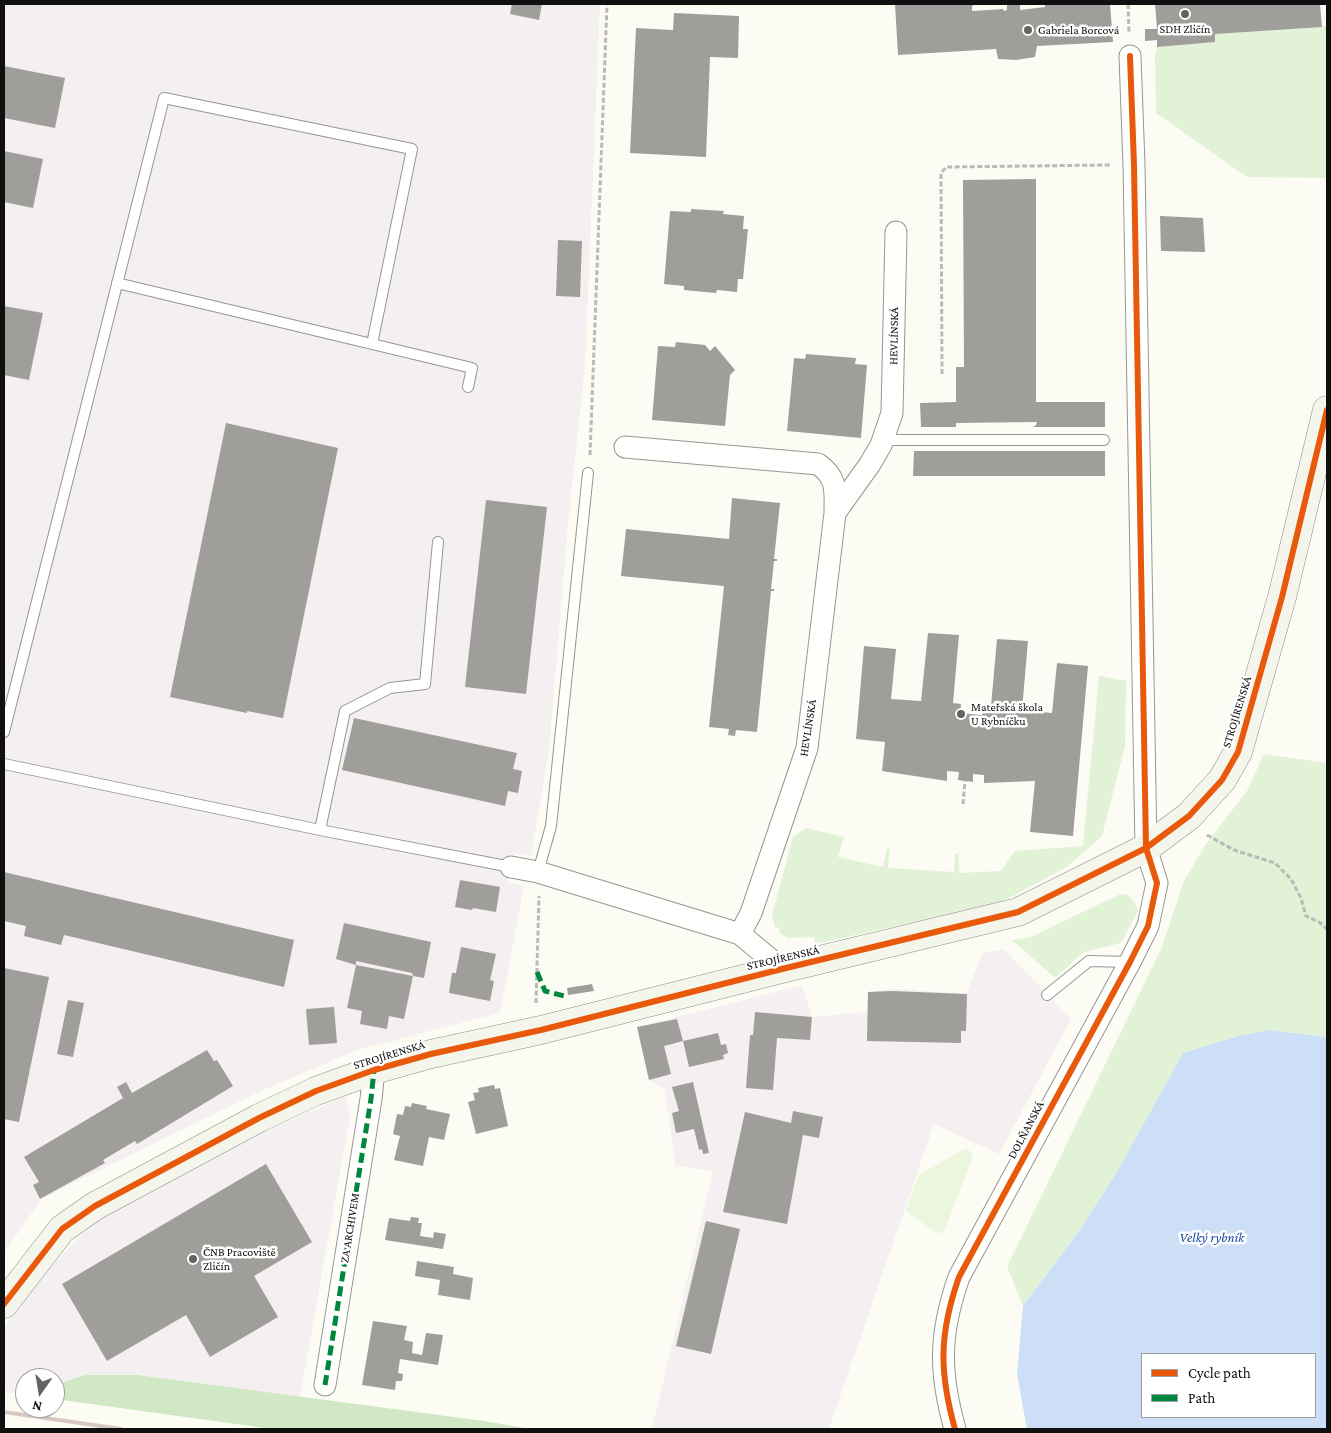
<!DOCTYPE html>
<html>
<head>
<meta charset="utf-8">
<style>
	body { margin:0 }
	#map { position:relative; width:1331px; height:1433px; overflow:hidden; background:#fcfcf5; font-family:"Crimson Pro",serif }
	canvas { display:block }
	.frame { position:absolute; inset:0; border:5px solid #101010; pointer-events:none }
	.legend { position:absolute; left:1141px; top:1353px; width:175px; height:65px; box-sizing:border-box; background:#fff; border:1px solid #9f9f9f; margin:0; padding:6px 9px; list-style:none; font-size:15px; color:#101010 }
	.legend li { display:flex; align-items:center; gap:10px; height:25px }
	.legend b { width:25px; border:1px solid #9f9f9f }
	.north { position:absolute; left:15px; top:1368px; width:50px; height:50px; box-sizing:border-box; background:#fff; border:1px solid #9f9f9f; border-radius:50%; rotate:193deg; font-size:14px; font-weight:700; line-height:20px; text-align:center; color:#101010 }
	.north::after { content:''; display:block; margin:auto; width:18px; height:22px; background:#636360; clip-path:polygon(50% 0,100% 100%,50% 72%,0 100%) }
</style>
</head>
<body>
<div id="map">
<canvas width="1331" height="1433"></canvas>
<div class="frame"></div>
<ul class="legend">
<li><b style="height:6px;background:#e8590c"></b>Cycle path</li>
<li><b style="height:6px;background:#00873e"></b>Path</li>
</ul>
<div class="north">N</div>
</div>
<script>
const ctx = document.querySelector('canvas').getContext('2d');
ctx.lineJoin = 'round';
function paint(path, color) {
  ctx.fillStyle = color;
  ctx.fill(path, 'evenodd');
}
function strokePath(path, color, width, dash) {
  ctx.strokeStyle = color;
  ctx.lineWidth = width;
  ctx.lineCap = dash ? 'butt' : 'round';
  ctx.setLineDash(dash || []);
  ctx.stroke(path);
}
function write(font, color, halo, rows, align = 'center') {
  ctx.font = font + ' "Crimson Pro",serif';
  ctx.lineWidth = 5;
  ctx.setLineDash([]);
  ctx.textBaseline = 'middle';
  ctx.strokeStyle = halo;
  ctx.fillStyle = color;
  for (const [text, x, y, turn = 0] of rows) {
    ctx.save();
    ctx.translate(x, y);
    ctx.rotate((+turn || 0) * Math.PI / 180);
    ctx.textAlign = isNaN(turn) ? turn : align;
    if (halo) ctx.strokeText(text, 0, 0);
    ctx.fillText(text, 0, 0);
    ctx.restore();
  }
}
paint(new Path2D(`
	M4 4H600L585 366 568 524 549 749 531 856 513 854 508 882 524 886 500 1013 360 1049 263 1090 41 1199 4 1253Z
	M1004 949 1071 1019 999 1154 934 1124 829 1429H652L713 1171 675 1165 665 1089 649 1080 637 1027 802 985 812 1017 867 1012 868 992 895 989 966 994 983 953Z
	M346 1096 350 1116 300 1397 138 1375H85L55 1385V1378H25V1395L4 1391V1327L47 1271 95 1221 264 1132Z`), '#f4eff1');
paint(new Path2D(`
	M1327 26V178L1247 177 1156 113 1155 57 1157 47 1215 42V34Z
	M1099 676 1126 681 1125 746 1102 836 1067 867 1000 903 815 944 814 937 787 938 779 932 780 929 777 927 775 928 772 915 793 837 806 828 844 837 838 857 883 867 887 848 890 849 888 868 954 872 955 854H959V873L1001 871 1015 851 1083 846Z
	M1264 754 1327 763V1037L1268 1030 1238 1036 1183 1053 1114 1177 1079 1231 1023 1306 1007 1267 1162 947 1184 881 1206 844 1247 791Z
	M1127 894 1134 901 1138 911 1121 943 1084 952 1055 978 1012 940 1031 937 1118 895Z`), '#e1f2d6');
paint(new Path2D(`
	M85 1375H138L484 1421 530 1429H272L55 1399V1385Z`), '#d0e9c4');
paint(new Path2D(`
	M964 1149H968L973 1155 972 1160 944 1232 937 1233 905 1211 906 1208 919 1175Z`), '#ecf6df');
paint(new Path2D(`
	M1268 1030 1327 1037V1429H1027L1017 1374 1023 1306 1079 1231 1114 1177 1183 1053 1238 1036ZM1142 1354H1315V1417H1142Z`), '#ccdff6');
paint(new Path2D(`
	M512 4H542L539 20 510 14Z
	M895 4H977L972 6V11L1003 9 1004 11 1007 10V4H1020V10L1045 7V4H1110L1113 42 1037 46 1035 57 1016 60 998 59 996 49 898 55Z
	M1155 4H1320L1322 27 1215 34V42L1157 47V40L1145 41V29H1157Z
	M674 13 739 16 738 58 710 57 706 157 630 153 636 28 673 30Z
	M4 66 65 78 55 128 4 118Z
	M4 151 43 159 33 208 4 202Z
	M1036 179V402H1105V427H1033L1036 425 1037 422 956 423V427H921L920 403 956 402V367H964L963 180Z
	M691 209 724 211 723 214 744 216 743 229H748L743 279H738L737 292 717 290 716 293 684 290V286L664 284 670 211 691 212Z
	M1160 216 1203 218 1205 252 1161 251Z
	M558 240 582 241 580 297 556 296Z
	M4 306 43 313 29 380 4 375Z
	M676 342 705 345 710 351 715 346 735 370 730 375 725 426 652 420 658 346 675 347Z
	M806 354 856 358 855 364 867 365 861 438 787 431 794 358 805 359Z
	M226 423 338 448 283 718 247 711V713L170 697Z
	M914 451H1105V476H913Z
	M732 498 780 503 774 559H777V561H774L771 589H774V591H771L757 732 736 730 735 736 728 735 729 729 709 727 724 586 621 576 626 529 729 539Z
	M486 500 547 507 526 694 465 687Z
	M928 633 959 635 953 703 961 704 960 713 982 715 983 705 991 706 997 639 1028 641 1022 710 1052 713 1057 663 1088 666 1073 836 1030 832 1035 781 984 783V775L973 774V782L958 780 959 772 947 771V781L882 771 885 742 856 739 864 646 896 649 891 699 921 701Z
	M354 718 517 753 513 769 522 771 518 793 508 791 505 806 342 770Z
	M4 872 294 940 284 987 64 935 61 945 24 936 26 926 4 921Z
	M460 880 500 887 496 912 473 908 472 910 455 907Z
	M344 923 431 942 424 978 413 976 412 973 356 961V965L336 959Z
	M461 947 496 954 490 980 494 981 490 1001 449 993 452 973H456Z
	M356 965 413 976 404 1019 389 1016 387 1029 360 1024 362 1011 347 1008Z
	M4 968 49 977 19 1122 4 1119Z
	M592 984 594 991 568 995 567 988Z
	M892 991 967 994 966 1031H961V1043L867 1041 868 992Z
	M68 1000 84 1003 73 1057 57 1054Z
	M334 1007 337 1043 309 1045 306 1009Z
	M755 1012 812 1017 810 1040 777 1038 773 1090 746 1088 750 1035H753Z
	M677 1019 683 1041 664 1046 671 1074 649 1080 637 1027Z
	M718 1033 721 1045 726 1044 728 1053 723 1055 724 1059 689 1067 683 1041Z
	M207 1050 214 1061 217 1060 233 1086 137 1144 135 1141 103 1160 105 1163 40 1199 33 1185 39 1182 24 1157 123 1098 117 1087 126 1082 132 1093Z
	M693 1082 709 1153 703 1154 702 1149 699 1150 694 1129 676 1133 672 1113 679 1111 672 1087Z
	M494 1085 495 1089 500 1088 508 1126 476 1134 468 1102 475 1100 473 1093 479 1092 478 1088Z
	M412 1103 427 1106 426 1109 450 1114 444 1140 429 1137 423 1166 394 1160 400 1136 393 1134 397 1114 403 1115 405 1106 411 1107Z
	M793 1111 823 1117 819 1138 803 1135 787 1224 723 1212 745 1112 791 1123Z
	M266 1164 312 1242 254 1276 278 1317 210 1357 186 1315 107 1361 62 1284Z
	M411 1217 419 1218 418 1223H422L420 1236 433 1238 434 1232 446 1234 443 1249 385 1240 389 1218 410 1221Z
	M706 1221 740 1229 711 1354 676 1346Z
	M417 1261 454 1267 453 1274 473 1278 470 1300 438 1295 440 1280 415 1276Z
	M373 1321 407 1326 404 1340 413 1342 412 1353 422 1355 426 1333 443 1335 438 1365 400 1359 398 1373 403 1374 402 1381H396L395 1390 362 1385Z`), '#a09e9a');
const lane = new Path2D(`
	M117 283 372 344
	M884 440H1104
	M4 732 164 98 412 149 372 344 472 368 468 387
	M4 764 320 830 511 867
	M320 830 345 711 390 688 425 684 438 542
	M538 872 551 826 588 473
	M1047 995 1089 961 1130 962`);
const street = new Path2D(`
	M625 447 818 464C838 478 835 491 835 513L807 748 751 913 740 934
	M835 513 870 464 881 445 892 413 896 232
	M511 867 538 872 740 934 782 969
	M325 1385 371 1099 374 1070
	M955 1429C939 1372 939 1334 959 1277L1130 962 1148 926 1157 883 1146 848 1134 165 1130 56`);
const secondary = new Path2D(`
	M4 1304 62 1229 95 1206 259 1118 316 1091 374 1070 431 1054 541 1030 782 969 1018 912 1146 848 1189 816 1222 780 1238 752 1282 597 1327 410`);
strokePath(lane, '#969693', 12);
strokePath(street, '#969693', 23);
strokePath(secondary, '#8d8d8a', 29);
strokePath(new Path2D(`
	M1128 4 1129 33
	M942 374 941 173 946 167 1110 165
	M590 455 607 4
	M963 804 965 781
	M1207 835 1234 850 1275 863 1291 879 1301 898 1306 916 1319 922 1327 929
	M536 1003 539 896`), '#b9b9b8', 3, [5, 2.5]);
strokePath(lane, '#fffffe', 10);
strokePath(street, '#fffffe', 21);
strokePath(secondary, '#f5f6eb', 28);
strokePath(new Path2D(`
	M4 1412 121 1429`), '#d8c8c5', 4);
strokePath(new Path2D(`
	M537 972 545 991 564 996
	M325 1385 371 1099 374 1070`), '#00873e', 5, [10, 5]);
strokePath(new Path2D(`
	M4 1304 62 1229 95 1206 259 1118 316 1091 374 1070 431 1054 541 1030 782 969 1018 912 1146 848 1189 816 1222 780 1238 752 1282 597 1327 410
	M955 1429C939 1372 939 1334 959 1277L1130 962 1148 926 1157 883 1146 848 1134 165 1130 56`), '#e8590c', 6);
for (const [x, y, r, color] of [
	[1185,14,5,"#636360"],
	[1028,30,5,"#636360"],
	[961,714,5,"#636360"],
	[193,1259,5,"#636360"]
]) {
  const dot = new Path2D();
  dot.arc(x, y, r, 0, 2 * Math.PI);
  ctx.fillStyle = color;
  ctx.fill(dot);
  strokePath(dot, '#fff', 2);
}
write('12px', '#101010', '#fff', [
	["SDH Zličín",1185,29,"center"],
	["Gabriela Borcová",1038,30],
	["Mateřská škola",971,707],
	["U Rybníčku",971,721],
	["ČNB Pracoviště",203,1252],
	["Zličín",203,1266]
], 'left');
write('12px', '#101010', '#fff', [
	["HEVLÍNSKÁ",894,336,-89],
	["STROJÍRENSKÁ",1237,712,-73],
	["HEVLÍNSKÁ",808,728,-81],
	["STROJÍRENSKÁ",783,958,-13],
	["STROJÍRENSKÁ",389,1055,-17],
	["DOLŇANSKÁ",1026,1130,-62],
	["ZA ARCHIVEM",350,1228,-81]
]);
write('italic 14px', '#194ca1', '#fff', [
	["Velký rybník",1212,1238]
]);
</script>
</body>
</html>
